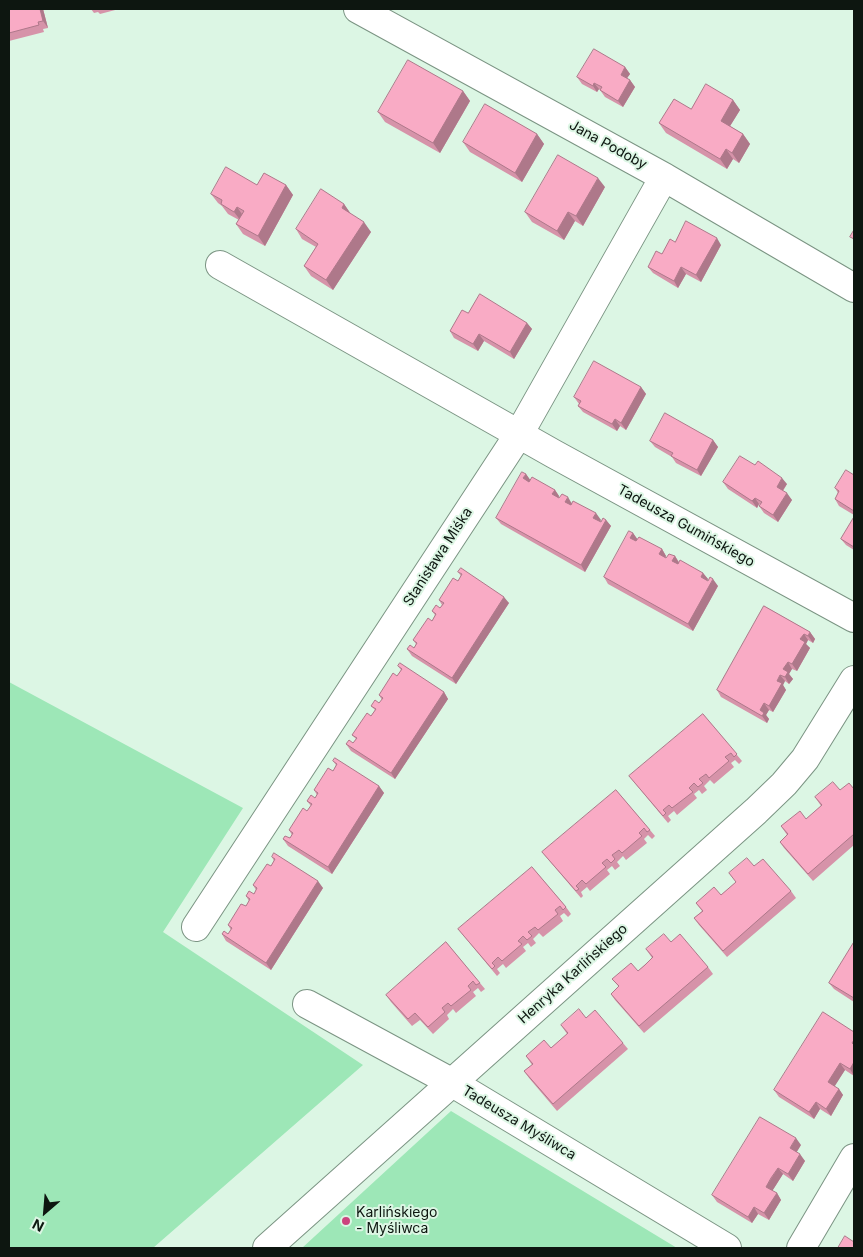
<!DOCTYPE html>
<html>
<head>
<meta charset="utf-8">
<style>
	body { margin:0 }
	#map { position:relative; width:863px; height:1257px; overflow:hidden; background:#dcf6e4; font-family:Inter,sans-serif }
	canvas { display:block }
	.frame { position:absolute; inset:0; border:10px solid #0d1610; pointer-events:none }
	.north { position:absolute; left:20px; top:1187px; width:50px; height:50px; -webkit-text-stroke:4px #dcf6e4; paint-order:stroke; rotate:207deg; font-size:14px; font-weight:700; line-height:20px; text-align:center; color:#0d1610 }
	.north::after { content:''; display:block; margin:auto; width:18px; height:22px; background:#0d1610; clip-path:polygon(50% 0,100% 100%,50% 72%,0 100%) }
</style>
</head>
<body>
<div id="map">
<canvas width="863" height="1257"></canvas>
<div class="frame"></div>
<div class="north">N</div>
</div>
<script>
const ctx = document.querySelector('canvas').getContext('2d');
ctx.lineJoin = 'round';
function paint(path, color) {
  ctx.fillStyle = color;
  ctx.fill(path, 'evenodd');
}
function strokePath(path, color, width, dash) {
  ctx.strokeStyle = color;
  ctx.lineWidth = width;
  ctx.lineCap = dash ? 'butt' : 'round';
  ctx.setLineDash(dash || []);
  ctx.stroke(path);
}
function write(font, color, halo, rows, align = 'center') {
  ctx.font = font + ' Inter,sans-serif';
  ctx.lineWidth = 4;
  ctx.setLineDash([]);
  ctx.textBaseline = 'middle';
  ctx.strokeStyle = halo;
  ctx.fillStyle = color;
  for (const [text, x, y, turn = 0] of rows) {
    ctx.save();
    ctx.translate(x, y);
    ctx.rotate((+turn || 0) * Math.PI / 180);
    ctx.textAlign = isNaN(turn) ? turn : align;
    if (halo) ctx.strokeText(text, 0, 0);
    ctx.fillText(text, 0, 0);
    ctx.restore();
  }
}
paint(new Path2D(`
	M9 682 243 808 163 932 363 1065 153 1248H9Z
	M451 1111 677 1248H302Z`), '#9de7b7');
const minor = new Path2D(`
	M358 9 664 177 854 288
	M220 265 554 454 854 618
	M196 927 519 434 664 177
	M307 1004 451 1082 727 1248
	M801 1248 854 1158`);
const tertiary = new Path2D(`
	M267 1248 756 811 784 784 805 759 854 680`);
strokePath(minor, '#7b9483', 30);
strokePath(tertiary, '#7b9483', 30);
strokePath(minor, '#fff', 28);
strokePath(tertiary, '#fff', 28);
paint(new Path2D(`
	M9 9H43L48 28 43 29 44 32 9 41Z
	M91 9H119L100 14 98 12 94 13Z
	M625 67 630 74 627 78 630 80 635 87 623 107 605 97 600 90 599 89 597 92 582 84 577 77Z
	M463 91 470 101 440 153 385 122 378 112Z
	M733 100 740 110 730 126 743 134 750 144 739 163 733 159 727 169 666 133 659 123 691 109Z
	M537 134 544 144 522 182 470 152 463 142Z
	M257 185H286L293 195 265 246 243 234 236 224 239 220 228 214 222 206 218 203 211 194Z
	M605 187 583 226 575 221 564 240 532 222 525 212Z
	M344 204 350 213 371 232 333 290 311 276 304 266 316 247 302 239 296 229Z
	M675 242 721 245 701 282 686 274 678 288 653 273 648 267Z
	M468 313 527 323 532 329 514 359 484 341 478 351 454 338 450 331Z
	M641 387 646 394 626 430 620 426 617 431 583 412 578 406 579 404 574 397Z
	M713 440 718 447 701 476 676 463 672 457 655 447 650 441Z
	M526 474 530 480 555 490 559 496 558 498 572 503 601 520 600 521 601 522 606 520 611 526 585 572 501 524 496 518Z
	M854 475V515L839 506 835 499 838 493 835 488Z
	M723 482 787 484 783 491 792 500 778 522 764 513 759 506 760 505 759 504 757 508 728 489Z
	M854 517V550L846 545 841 539Z
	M633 533 637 539 662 549 666 556 665 557 666 558 675 556 679 562 703 573 708 579 707 581 718 586 693 631 608 584 604 577Z
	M458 572 509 603 456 684 412 656 407 649 414 648 416 644 413 640 432 621 435 615 432 611 440 608 442 605 439 600 458 581 461 576Z
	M764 606 810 632 815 639 813 643 808 640 806 644 810 648 797 671 792 669 789 674 793 679 789 684 785 681 783 685 786 690 773 712 769 710 766 715 769 719 767 723 721 697 717 690Z
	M398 666 444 692 448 699 395 779 351 751 346 744 353 743 356 739 352 735 371 716 375 710 371 706 379 703 382 700 379 695 397 676 401 670Z
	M703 714 742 761 739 764 735 760 731 763 734 767 714 784 710 780 704 786 707 790 702 794 699 790 694 794 697 798 677 815 674 811 668 816 671 820 668 823 629 776Z
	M333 761 379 786 384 793 332 874 288 846 283 839 290 838 292 835 289 830 307 811 311 806 307 801 315 798 317 795 314 790 333 771 336 765Z
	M854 789V845L813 881 784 848 780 842 787 835 781 826 806 819 821 806 815 797 840 790Z
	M616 790 650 830 655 836 652 839 648 835 644 839 647 843 626 860 623 856 617 862 620 866 615 870 612 866 607 870 610 874 590 891 587 887 581 892 583 896 581 898 547 858 542 852Z
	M272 857 323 888 271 970 226 941 222 934H228L231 930 228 925 246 906 249 901 246 896 254 894 256 890 253 885 271 866 274 861Z
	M754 866 791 891 796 898 727 957 699 925 694 918 702 911 696 903 721 895 736 882 729 873Z
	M532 867 566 907 571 914 568 917 564 913 560 916 563 921 543 937 539 933 533 939 536 943 531 947 528 943 523 947 526 951 506 968 503 964 497 969 500 973 497 976 458 929Z
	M446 942 480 983 485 989 481 992 478 988 473 992 476 996 456 1013 453 1009 447 1015 449 1019 433 1034 420 1020 412 1026 391 1002 386 995Z
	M671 942 708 967 713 974 644 1033 615 1000 611 994 619 987 612 979 638 971 652 958 646 949Z
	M854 942V1002L834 989 829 983Z
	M586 1018 623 1043 628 1049 557 1111 529 1078 524 1071 532 1065 526 1056 551 1048 567 1034 561 1025Z
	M854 1032V1076L845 1070 834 1086 839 1089 843 1095 831 1116 820 1109 814 1119 779 1097 774 1090Z
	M801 1145 796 1152 805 1161 793 1181 783 1174 776 1185 772 1191 777 1193 781 1200 769 1220 758 1214 752 1223 717 1202 712 1195Z`), '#d693a9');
paint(new Path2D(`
	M40 9H43L48 28 43 21Z
	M625 67 630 74 625 81 621 75Z
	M630 80 635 87 623 107 618 101Z
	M594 83 599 89 597 92 593 86Z
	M463 91 470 101 440 153 433 143Z
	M733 100 740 110 727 131 721 121Z
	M537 134 544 144 522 182 515 173Z
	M743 134 750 144 739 163 732 153Z
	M726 149 733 159 727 169 720 159Z
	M598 178 605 187 583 226 576 216Z
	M286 185 293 195 265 246 258 236Z
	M344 204 351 214 342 208Z
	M237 207 244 217 241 221 234 212Z
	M568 212 575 221 564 240 557 231Z
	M364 222 371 232 333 290 326 280Z
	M717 238 721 245 701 282 696 275Z
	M681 267 686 274 678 288 674 281Z
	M527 323 532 329 514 359 510 352Z
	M479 334 484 341 478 351 473 344Z
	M641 387 646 394 626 430 621 423Z
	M615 419 620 426 617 431 612 424Z
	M713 440 718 447 701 476 697 470Z
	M526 474 531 481 528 485 523 478Z
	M782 478 787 484 781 493 777 487Z
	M555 490 559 496 557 501 552 494Z
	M787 493 792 500 778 522 773 515Z
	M568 497 572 504 570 508 565 502Z
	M755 498 759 504 757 508 752 501Z
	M596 513 601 520 598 524 593 518Z
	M606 520 611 526 585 572 581 565Z
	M633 533 638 540 635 544 630 538Z
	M662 549 666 556 664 560 659 554Z
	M675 556 679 563 677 568 672 561Z
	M703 573 708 579 705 584 701 577Z
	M713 579 718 586 693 631 688 624Z
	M504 597 509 603 456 684 452 678Z
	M810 632 815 639 813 643 808 636Z
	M804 634 808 640 806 644 810 648 797 671 792 664 800 639Z
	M788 662 792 669 789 674 793 679 789 684 785 677 783 669Z
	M780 675 785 681 783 685 786 690 773 712 769 706 777 681Z
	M444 692 448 699 395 779 391 773Z
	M764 703 769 710 766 715 769 719 767 723 762 716 760 710Z
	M379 786 384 793 332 874 328 867Z
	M318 881 323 888 271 970 266 963Z
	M854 1062V1076L850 1069Z
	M840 1063 845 1070 833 1089 828 1082Z
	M839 1089 843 1095 831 1116 826 1109Z
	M816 1102 820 1109 814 1119 809 1112Z
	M796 1138 801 1145 795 1155 790 1148Z
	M800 1154 805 1161 793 1181 788 1174Z
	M778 1168 783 1174 771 1193 766 1187Z
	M777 1193 781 1200 769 1220 764 1213Z
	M754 1207 758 1214 752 1223 748 1217Z`), '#ae788a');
const building = new Path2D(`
	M9 9H40L43 21 38 22 39 25 9 33Z
	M594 49 625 67 621 75 630 80 618 101 600 90 602 87 594 83 593 86 577 77Z
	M408 60 463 91 433 143 378 112Z
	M706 84 733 100 721 121 743 134 732 153 726 149 720 159 659 123 674 99 691 109Z
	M485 104 537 134 515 173 463 142Z
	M558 155 598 178 576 216 568 212 557 231 525 212Z
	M226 167 257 185 264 173 286 185 258 236 236 224 244 211 237 207 234 212 221 204 222 200 211 194Z
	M321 189 344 204 342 208 364 222 326 280 304 266 318 244 296 229Z
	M686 221 717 238 696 275 681 267 674 281 648 267 656 251 662 254 670 239 675 242Z
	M854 230V239L850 237Z
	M480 294 527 323 510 352 479 334 473 344 450 331 462 310 468 313Z
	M594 361 641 387 621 423 615 419 612 424 578 406 581 401 574 397Z
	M665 413 713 440 697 470 671 456 673 453 650 441Z
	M740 456 755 465 758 461 782 478 777 487 787 493 773 515 759 506 762 502 755 498 752 501 723 482Z
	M846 470 854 475V511L835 499 839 491 835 488Z
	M522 472 526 474 523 478 529 482 532 477 555 490 552 494 559 498 562 494 568 497 565 502 571 505 573 501 596 513 593 518 601 522 603 518 606 520 581 565 496 518Z
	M854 517V547L841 539Z
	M629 531 633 533 630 538 636 541 639 537 662 549 659 554 666 558 669 554 675 556 672 561 678 564 680 560 703 573 701 577 708 581 710 577 713 579 688 624 604 577Z
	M461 568 504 597 452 678 407 649 410 645 414 648 417 643 413 640 428 618 432 621 436 614 432 611 436 605 440 608 444 603 439 600 453 578 458 581 462 574 458 572Z
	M764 606 810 632 808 636 804 634 800 639 805 642 792 664 788 662 783 669 788 672 785 677 780 675 777 681 782 683 769 706 764 703 760 710 764 713 762 716 717 690Z
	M400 663 444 692 391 773 346 744 349 740 353 743 357 738 352 735 367 713 371 716 376 709 371 706 375 700 379 703 383 698 379 695 393 673 397 676 402 669 398 666Z
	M703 714 737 754 734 757 731 753 725 757 729 761 709 778 706 774 699 779 703 783 698 787 694 783 689 788 693 792 672 808 669 805 663 810 666 813 663 816 629 776Z
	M335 758 379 786 328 867 283 839 285 836 290 838 293 833 289 830 303 808 307 811 312 804 307 801 311 795 315 798 318 793 314 790 328 768 333 771 337 764 333 761Z
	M833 782 840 790 849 783 854 789V834L808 874 780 842 788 834 781 826 800 811 806 819 822 805 815 797Z
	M616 790 650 830 647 832 644 828 639 833 642 836 622 853 619 850 612 855 615 859 611 863 607 859 602 863 606 867 586 884 582 880 576 886 579 889 576 891 542 852Z
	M274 853 318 881 266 963 222 934 224 931 228 934 232 928 228 925 241 904 246 906 250 899 246 896 249 891 254 894 257 888 253 885 267 864 271 866 275 859 272 857Z
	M747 858 754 866 763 859 791 891 723 951 694 918 703 911 696 903 714 887 721 895 736 882 729 873Z
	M532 867 566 907 563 910 560 906 555 910 558 914 538 930 535 927 528 932 532 936 527 940 523 936 518 941 522 944 502 961 498 957 492 963 495 966 492 969 458 929Z
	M664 934 671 942 680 934 708 967 639 1026 611 994 619 986 612 979 631 963 638 971 645 965 653 957 646 949Z
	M446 942 480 983 476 985 473 981 468 986 471 990 451 1006 448 1003 442 1008 445 1012 428 1027 415 1013 408 1019 386 995Z
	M854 942V998L829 983Z
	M579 1009 586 1018 595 1010 623 1043 553 1104 524 1071 533 1064 526 1056 544 1040 551 1048 568 1033 561 1025Z
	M823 1012 854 1032V1040L852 1043 854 1045V1062L850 1069 840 1063 828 1082 839 1089 826 1109 816 1102 809 1112 774 1090Z
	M760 1117 796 1138 790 1148 800 1154 788 1174 778 1168 771 1178 766 1187 777 1193 764 1213 754 1207 748 1217 712 1195Z
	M845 1236 854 1242V1248H838Z`);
paint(building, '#f9abc5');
strokePath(building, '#ae788a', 1);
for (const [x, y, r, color] of [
	[346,1221,5,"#cc437e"]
]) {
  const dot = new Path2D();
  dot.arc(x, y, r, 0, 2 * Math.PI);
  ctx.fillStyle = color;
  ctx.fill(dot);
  strokePath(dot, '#dcf6e4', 2);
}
write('14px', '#0d1610', '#dcf6e4', [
	["Jana Podoby",608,145,29],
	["Tadeusza Gumińskiego",686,526,29],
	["Stanisława Miśka",438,557,-57],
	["Henryka Karlińskiego",573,974,-42],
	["Tadeusza Myśliwca",519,1123,31]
]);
write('14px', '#0d1610', '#dcf6e4', [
	["Karlińskiego",356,1213],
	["- Myśliwca",356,1229]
], 'left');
</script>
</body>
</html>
